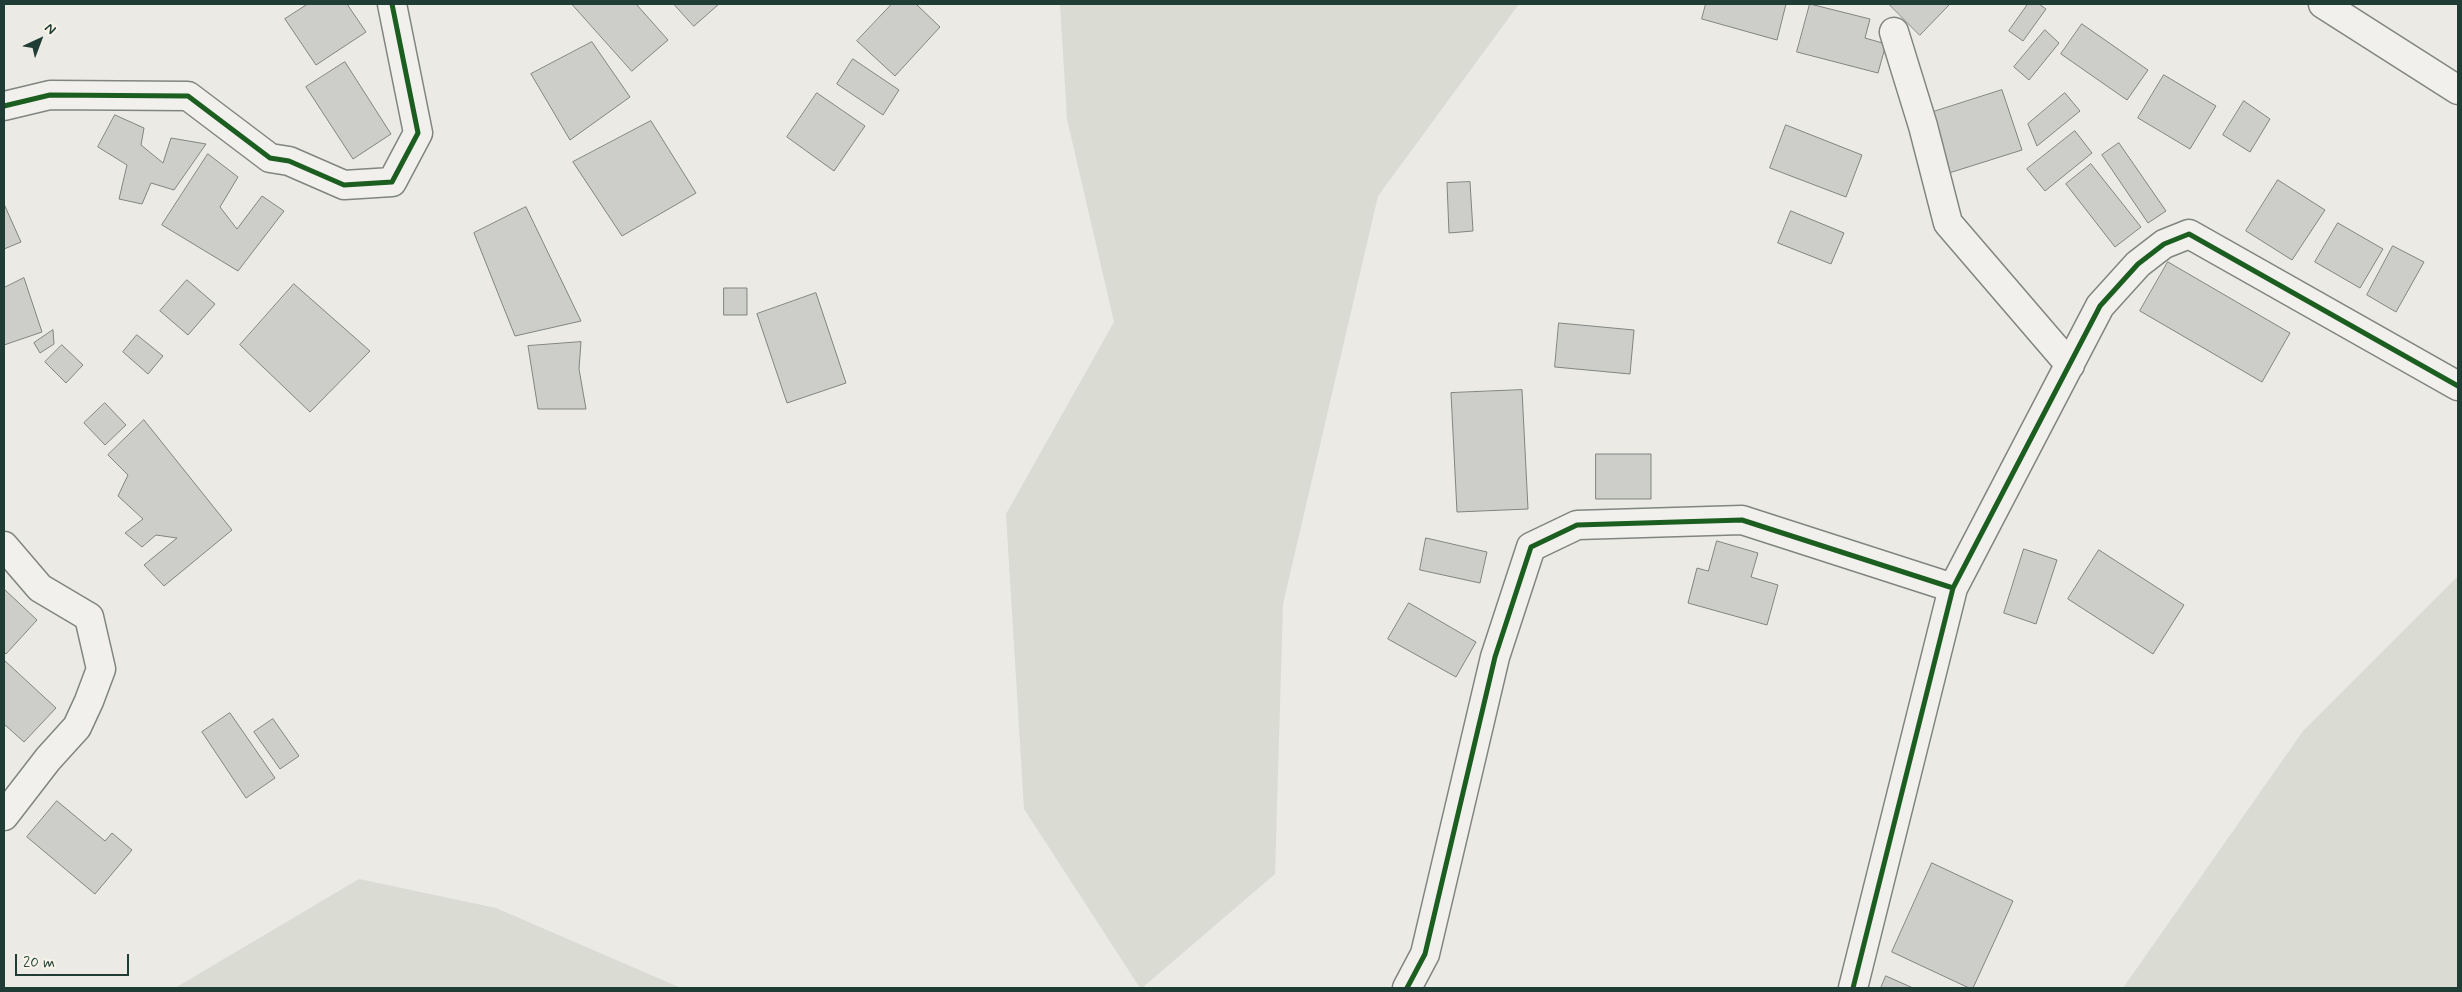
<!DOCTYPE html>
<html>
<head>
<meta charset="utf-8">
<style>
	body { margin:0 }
	#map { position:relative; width:2462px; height:992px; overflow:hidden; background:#ebeae4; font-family:Mynerve,sans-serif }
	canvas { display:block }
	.frame { position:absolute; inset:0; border:5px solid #1f3d34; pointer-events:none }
	.north { position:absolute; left:15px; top:15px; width:50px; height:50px; -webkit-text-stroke:4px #f7f3e8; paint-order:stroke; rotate:43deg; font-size:14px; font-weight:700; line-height:20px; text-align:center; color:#1f3d34 }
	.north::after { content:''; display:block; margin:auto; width:18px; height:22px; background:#1f3d34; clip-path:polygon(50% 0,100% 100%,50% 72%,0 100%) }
	.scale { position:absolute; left:15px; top:954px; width:114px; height:22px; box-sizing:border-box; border:2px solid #1f3d34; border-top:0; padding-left:6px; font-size:15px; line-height:18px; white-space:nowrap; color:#1f3d34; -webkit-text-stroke:4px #f7f3e8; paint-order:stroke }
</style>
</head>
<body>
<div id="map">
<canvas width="2462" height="992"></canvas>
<div class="frame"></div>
<div class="north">N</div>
<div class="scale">20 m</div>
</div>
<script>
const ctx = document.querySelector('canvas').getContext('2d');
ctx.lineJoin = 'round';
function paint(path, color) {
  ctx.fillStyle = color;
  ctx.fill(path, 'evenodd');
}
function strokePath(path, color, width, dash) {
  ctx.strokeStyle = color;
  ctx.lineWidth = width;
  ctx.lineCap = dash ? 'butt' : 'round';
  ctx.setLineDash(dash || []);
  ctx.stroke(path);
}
paint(new Path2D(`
	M1060 4H1519L1378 196 1283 604 1275 874 1142 988H1140L1024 809 1006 514 1114 322 1067 119Z
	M2458 576V988H2123L2303 731Z
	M359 879 496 908 681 988H175Z`), '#dadbd2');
const building = new Path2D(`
	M308 4H347L366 32 316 65 285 19Z
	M572 4H636L668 40 632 71Z
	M674 4H719L694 26Z
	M892 4H916L940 27 895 76 857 41Z
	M1706 4H1786L1777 40 1702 19Z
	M1810 4 1870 19 1865 38 1886 44 1878 73 1797 52Z
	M1889 4H1950L1920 35Z
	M2028 4H2039L2046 9 2023 41 2009 31Z
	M2082 24 2148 70 2127 100 2061 54Z
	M2045 30 2059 43 2029 80 2014 67Z
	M592 42 630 97 570 140 531 74Z
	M853 59 899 90 883 115 837 84Z
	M345 62 391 134 353 159 306 87Z
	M2164 75 2216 106 2190 149 2138 118Z
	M2002 90 2022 150 1949 173 1930 113Z
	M817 93 865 126 834 171 787 137Z
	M2065 93 2080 111 2037 146 2028 124Z
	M2244 101 2270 119 2250 152 2223 135Z
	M115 115 144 128 141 145 163 163 171 138 206 144 174 190 151 183 142 204 119 199 127 165 98 147Z
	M651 121 696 193 622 236 573 162Z
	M1786 125 1862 155 1846 197 1770 168Z
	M2075 131 2092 153 2045 191 2027 169Z
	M2119 143 2166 211 2148 223 2102 155Z
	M208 154 238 177 220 207 237 229 262 196 284 211 238 271 162 225Z
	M2091 164 2141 227 2115 247 2066 184Z
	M2278 180 2325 210 2292 260 2246 231Z
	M1470 182 1473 231 1449 233 1447 183Z
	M4 204 21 242 4 249Z
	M526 207 581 321 515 336 474 233Z
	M1791 211 1844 233 1831 264 1778 243Z
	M2338 223 2383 249 2360 288 2315 262Z
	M2393 246 2424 262 2396 312 2367 295Z
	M2168 262 2290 333 2262 382 2140 311Z
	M24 278 42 332 4 345V288Z
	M187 280 215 304 188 335 160 311Z
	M294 284 370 351 310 412 240 345Z
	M724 288H747V315H724Z
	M816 293 846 383 787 403 757 314Z
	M1559 323 1634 330 1630 374 1555 367Z
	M53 330 54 344 40 353 34 343Z
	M137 335 163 356 148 374 123 352Z
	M581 342 579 369 586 409H538L528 346Z
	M62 345 83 365 66 383 45 362Z
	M1522 390 1528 509 1457 512 1451 393Z
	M105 403 126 425 105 445 84 423Z
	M144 420 232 530 164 586 144 565 177 538 156 535 142 547 125 533 143 519 118 496 128 475 108 455Z
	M1596 454H1651V499H1596Z
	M1426 538 1487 552 1480 583 1420 570Z
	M1717 541 1758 553 1751 577 1778 585 1767 625 1688 603 1697 568 1708 571Z
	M2024 549 2057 560 2036 624 2004 613Z
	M2099 550 2184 605 2153 654 2068 599Z
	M4 589 37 620 6 654 4 652Z
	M1409 603 1476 642 1456 677 1388 639Z
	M4 660 56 708 24 742 4 724Z
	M230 713 275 778 246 798 202 732Z
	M273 719 299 756 280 769 254 732Z
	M57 801 105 841 112 833 132 850 95 894 27 837Z
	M1932 863 2013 901 1973 988H1969L1892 952Z
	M1886 976 1913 988H1881Z`);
paint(building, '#cdceca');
strokePath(building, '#808581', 1);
const minor = new Path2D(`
	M2323 4 2458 90
	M1894 32 1923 126 1948 223 2070 365
	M4 106 50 95 188 96 270 158 289 161 344 185 392 182 418 133 392 4
	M4 546 40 588 89 617 101 669 89 701 77 727 48 759 4 816
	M1407 988 1425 954 1495 657 1531 547 1577 525 1742 520 1953 588
	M1853 988 1953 588 2100 306 2138 264 2164 244 2189 234 2458 386`);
strokePath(minor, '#808581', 31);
strokePath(minor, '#f1f0ec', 28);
strokePath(new Path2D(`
	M4 106 50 95 188 96 270 158 289 161 344 185 392 182 418 133 392 4
	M1407 988 1425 954 1495 657 1531 547 1577 525 1742 520 1953 588
	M1853 988 1953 588 2100 306 2138 264 2164 244 2189 234 2458 386`), '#1b5e20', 5);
</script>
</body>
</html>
